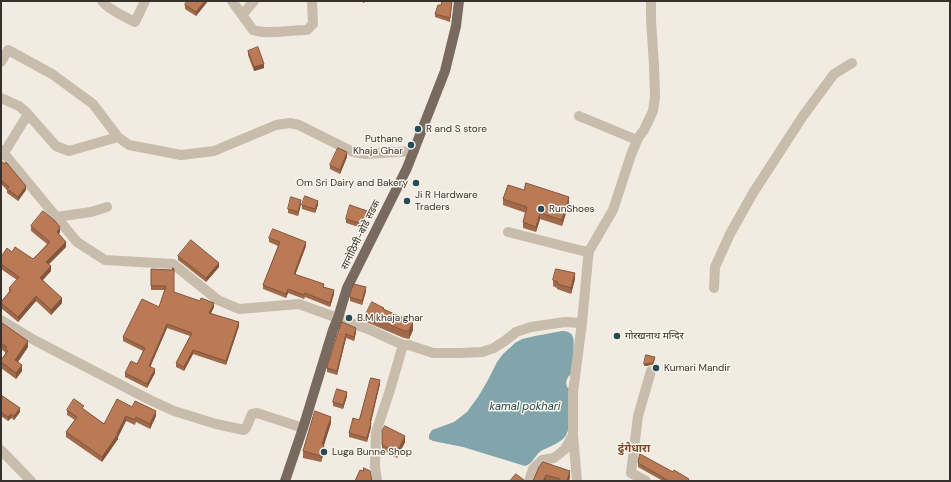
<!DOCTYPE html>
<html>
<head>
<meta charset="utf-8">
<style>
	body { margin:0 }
	#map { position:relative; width:951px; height:482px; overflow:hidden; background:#f1ebe1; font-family:"DM Sans",sans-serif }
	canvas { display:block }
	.frame { position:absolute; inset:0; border:2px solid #37312b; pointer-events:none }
</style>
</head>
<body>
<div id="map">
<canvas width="951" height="482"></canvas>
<div class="frame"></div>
</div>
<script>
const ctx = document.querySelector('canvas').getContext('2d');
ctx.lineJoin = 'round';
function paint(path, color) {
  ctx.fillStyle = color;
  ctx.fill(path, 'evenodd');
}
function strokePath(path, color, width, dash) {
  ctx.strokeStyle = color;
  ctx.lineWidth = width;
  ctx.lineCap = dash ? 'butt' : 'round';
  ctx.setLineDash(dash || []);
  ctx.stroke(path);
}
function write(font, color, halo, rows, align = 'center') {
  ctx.font = font + ' "DM Sans","Noto Sans Devanagari",sans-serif';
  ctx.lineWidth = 3;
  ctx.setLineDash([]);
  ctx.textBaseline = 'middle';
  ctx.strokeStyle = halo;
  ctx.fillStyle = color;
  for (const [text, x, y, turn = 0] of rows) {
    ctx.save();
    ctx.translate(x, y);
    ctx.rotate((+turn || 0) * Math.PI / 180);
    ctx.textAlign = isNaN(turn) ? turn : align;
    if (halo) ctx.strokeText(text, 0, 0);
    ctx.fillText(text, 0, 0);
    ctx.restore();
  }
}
paint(new Path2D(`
	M562 331C567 331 571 332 573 337 575 343 572 366 572 373L568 377 566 382 567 387 572 391C571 403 572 430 564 438 558 444 548 447 541 451 534 456 533 464 525 466L463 447 433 441 429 439V435L432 430 454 422 467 412 478 397 488 380 497 362 503 354 515 343 522 339 535 336Z`), '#82a5ab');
strokePath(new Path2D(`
	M102 1C109 10 125 17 135 22L145 1
	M232 1 253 30C267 35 291 30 307 30L313 24 312 1
	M242 15 254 1
	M1 62 8 50 52 74 93 104 118 137
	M1 98 19 106 26 112 56 146 69 151 118 137 129 145 181 155 214 151 276 125 290 123 299 125 353 152 366 154 414 151
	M579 116 637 140
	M1 150 77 242 105 260 173 264 218 300 239 309 299 304 368 329 403 345H409L433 353H459L482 352 494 348 506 340 516 332 531 327 565 322 582 323
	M4 153 28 114
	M56 217 91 212 107 207
	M508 232 583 251H589
	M714 288 715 267 730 234 753 193 803 116 834 74 852 63
	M1 320 34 340 150 400 174 411 216 424 244 430 246 428 252 414 257 413 303 428
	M1 450 31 481
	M377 481 375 467 376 432 390 390 403 345
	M529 481 533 469 542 460 554 458 565 449 573 435
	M577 481 573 435V392L582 323 588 258 589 251 613 210 631 155 638 138 644 130 653 111 655 97 654 65 651 20V1
	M646 481 631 473 638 416 651 371`), '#c8bdad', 10);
strokePath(new Path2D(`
	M285 481 303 428 333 330 338 318 347 288 407 168 445 71 456 26 459 1`), '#786a5e', 10);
paint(new Path2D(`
	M208 1 196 16 185 9V5Z
	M360 1H366L364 3Z
	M452 3 450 22 435 17V14L441 5Z
	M248 51 264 68 254 71 248 55Z
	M347 157 340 174 330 169V165Z
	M1 161 26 190 18 201 7 193V190L1 184Z
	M503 199 569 203 562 226 540 219 536 232 523 228V222L526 213 503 205Z
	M301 204 298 216 288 213V209Z
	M302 205H318L315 213 302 209Z
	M367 215 362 228 346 223V219Z
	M31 226 60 232 59 234 66 247 49 264 51 271 43 280 62 303 51 315 36 301 18 322 1 308V302L9 292V288L17 280 1 269V257L12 252 33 259 47 244 31 231Z
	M269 238 306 246 295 275 324 287 334 294 330 307 305 297 304 299 288 293 286 298 263 289V285L278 246 269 242Z
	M178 256 219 267 206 282 178 260Z
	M151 269 174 292 214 307 211 313 239 326 226 365 193 354 184 371 176 367V363L190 336 167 328 150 366 155 373 147 388 125 377V373L137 364 143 351 123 341V337L159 307 165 290H151Z
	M575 279 571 294 557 289V288L553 286V280Z
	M366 291 362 305 350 301V297Z
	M384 309 413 330 409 339 404 338 366 322V314Z
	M342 322 356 332 354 341 346 338 337 375 327 372V368Z
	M1 324 28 347 18 362 22 371 16 379 1 368V360L5 354V352L1 349Z
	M655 359 653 365H650L646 366H644V364Z
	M380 384 370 423 371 427 367 442 349 437V433L359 420Z
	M1 395 20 412 14 420 11 418 8 421 1 416Z
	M347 396 343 409 333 406V402Z
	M132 407 156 416 150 429 136 422 135 425 126 421 118 437V439L102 462 66 437V432L75 420 67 415V410H84L104 424Z
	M331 423 324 445V452L321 462 303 458V451Z
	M382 431 405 442 397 458 382 451Z
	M638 463 689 481H663L638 467Z
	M539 467 570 477 569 481H546Z`), '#a0694a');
paint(new Path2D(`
	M205 1H208L196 16V12Z
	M264 64V68L254 71V67Z
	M347 152V157L340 174V170Z
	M26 186V190L18 201V197Z
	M569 197V203L562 226V220Z
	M301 200V204L298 216V212Z
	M318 201V205L315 213V209Z
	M367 211V215L362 228V224Z
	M540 213V219L536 232V227Z
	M60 227V232L57 237V232Z
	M66 242V247L46 267V262Z
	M306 242V246L294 278V274Z
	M219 263V267L206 282V278Z
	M51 266V271L40 283V278Z
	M575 273V279L571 294V288Z
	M366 287V291L362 305V301Z
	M288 289V293L286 298V294Z
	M334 290V294L330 307V303Z
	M36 296V301L18 322V317Z
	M62 298V303L51 315V310Z
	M214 303V307L209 317V313Z
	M239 322V326L226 365V361Z
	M413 322V330L409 339V331Z
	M167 324V328L149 370V366Z
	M356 328V332L354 341V337Z
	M346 334V338L337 375V371Z
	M28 341V347L15 366V360Z
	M193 350V354L184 371V367Z
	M650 363V365L646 366V364Z
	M22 365V371L16 379V373Z
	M155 369V373L147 388V384Z
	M380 380V384L370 427V423Z
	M347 392V396L343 409V405Z
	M20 408V412L14 420V416Z
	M156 411V416L150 429V424Z
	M11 414V418L8 421V417Z
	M126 416V421L118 437V439L102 462V457L117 434Z
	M331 417V423L324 445V452L321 462 322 444Z
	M371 423V427L367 442V438Z
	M405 436V442L397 458V452Z
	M570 471V477L569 481H567Z
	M546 475V481H543Z`), '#82553c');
const building = new Path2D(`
	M187 1H205L196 12 185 5Z
	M442 1H452L450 18 435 14 438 5H441Z
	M258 47 264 64 254 67 248 51Z
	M338 148 347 152 340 170 330 165Z
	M1 161 5 164 6 162 26 186 18 197 7 189 9 187 1 180Z
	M526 183 569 197 562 220 540 213 536 227 523 222 527 207 503 199 508 185 524 190Z
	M305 196 318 201 315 209 302 205Z
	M291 197 301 200 298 212 288 209Z
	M350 205 367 211 362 224 346 219Z
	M43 211 55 221 60 227 57 232 66 242 46 262 51 266 40 278 62 298 51 310 36 296 18 317 1 303V302L11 290 9 288 19 277 1 264V257L7 248 12 252 15 247 33 259 50 242 31 226Z
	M273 229 306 242 294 274 324 284 323 287 334 290 330 303 305 293 304 295 288 289 286 294 263 285 280 242 269 238Z
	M191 240 219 263 206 278 178 256Z
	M173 268 174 269V292L200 301 201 298 214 303 209 313 239 322 226 361 193 350 184 367 176 363 192 333 167 324 149 366 155 369 147 384 125 373 131 361 137 364 145 348 123 337 142 299 159 307 166 286H151V269L172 270Z
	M556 269 575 273 571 288 557 284 558 282 553 280Z
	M354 284 366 287 362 301 350 297Z
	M372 302 384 308 383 309 413 322 409 331H404L366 314Z
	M342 322 356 328 354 337 346 334 337 371 327 368Z
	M2 323 28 341 15 360 22 365 16 373 1 362V360L8 351 5 349 7 347 1 343V324H2Z
	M646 355 655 357 653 363H650L646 364H644Z
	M371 378 380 380 370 423H371L367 438 349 433 353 418 359 420Z
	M337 389 347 392 343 405 333 402Z
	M1 395 20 408 14 416 11 414 8 417 1 412Z
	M74 399 84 406 82 408 104 424 117 399 132 407 135 401 156 411 150 424 136 417 135 420 126 416 117 434H118L102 457 66 432 77 417 67 410Z
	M315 411 331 417 322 444 324 445 321 456 303 451 310 427Z
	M385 426 405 436 397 452 382 445V431Z
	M640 454 673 472 674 470 689 479 688 481H669L638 463 639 457Z
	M543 462 570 471 567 481H559L560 479 546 475 543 481H533L539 467Z
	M364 468 370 471 372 481H355L360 470 363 471Z
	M516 474 524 480 523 481H510Z`);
paint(building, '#ba7a56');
strokePath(building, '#82553c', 1);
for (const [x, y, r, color] of [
	[418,129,4,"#254c55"],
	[411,145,4,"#254c55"],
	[416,183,4,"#254c55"],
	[407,201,4,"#254c55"],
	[541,209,4,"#254c55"],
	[349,318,4,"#254c55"],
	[617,336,4,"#254c55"],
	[656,368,4,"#254c55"],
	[324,452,4,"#254c55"]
]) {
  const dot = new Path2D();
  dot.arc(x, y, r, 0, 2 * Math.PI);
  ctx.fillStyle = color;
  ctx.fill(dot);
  strokePath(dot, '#f9f5ed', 1.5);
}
write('10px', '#37312b', '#f9f5ed', [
	["R and S store",426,129],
	["Puthane",403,139,"right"],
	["Khaja Ghar",403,151,"right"],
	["Om Sri Dairy and Bakery",408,183,"right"],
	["Ji R Hardware",415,195],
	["Traders",415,207],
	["RunShoes",549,209],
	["B.M khaja ghar",357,318],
	["गोरखनाथ मन्दिर",625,336],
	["Kumari Mandir",664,368],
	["Luga Bunne Shop",332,452]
], 'left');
write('10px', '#37312b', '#f9f5ed', [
	["सानोठिमी-बोडे सडक",361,235,-64]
]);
write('italic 11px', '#254c55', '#f9f5ed', [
	["kamal pokhari",525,407]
]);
write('bold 11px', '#7e4a2c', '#f9f5ed', [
	["ढुंगेधारा",634,449]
]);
</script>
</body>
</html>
